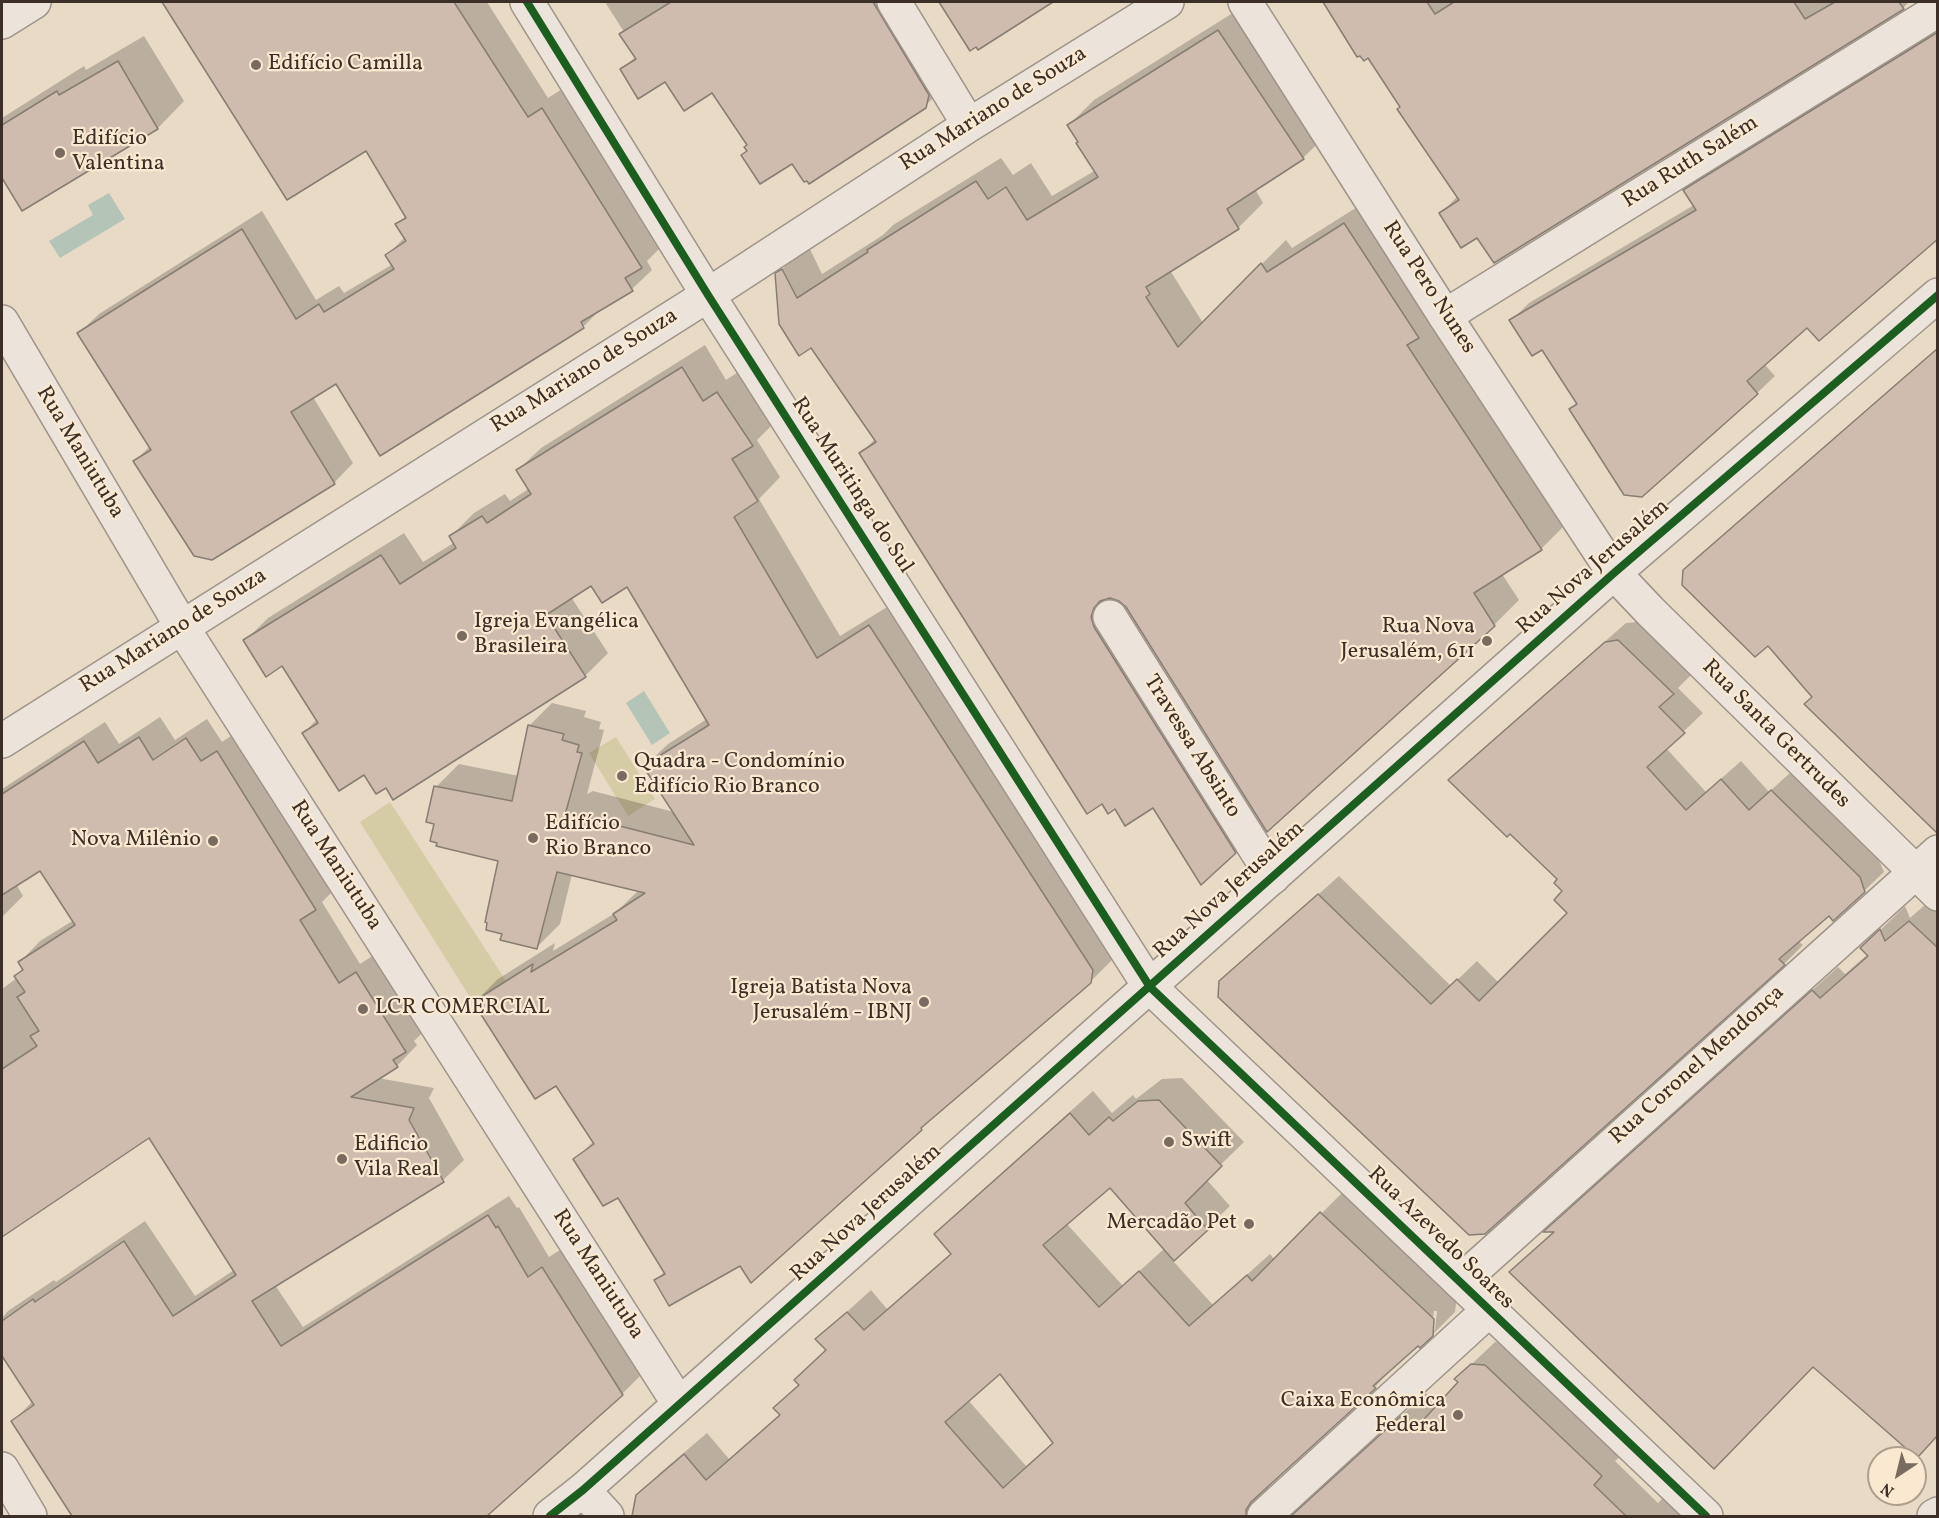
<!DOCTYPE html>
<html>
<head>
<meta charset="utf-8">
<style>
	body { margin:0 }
	#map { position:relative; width:1939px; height:1518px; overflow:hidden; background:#e9dac6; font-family:Vollkorn,serif }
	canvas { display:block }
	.frame { position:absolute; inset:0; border:3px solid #3c2f28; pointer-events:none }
	.north { position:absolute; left:1867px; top:1446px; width:60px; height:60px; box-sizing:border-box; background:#fae9d0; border:2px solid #ae9f8d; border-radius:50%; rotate:215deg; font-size:16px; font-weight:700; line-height:24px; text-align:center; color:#3c2f28 }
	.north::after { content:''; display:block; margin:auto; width:21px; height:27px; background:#796b5f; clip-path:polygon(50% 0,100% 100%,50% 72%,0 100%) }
</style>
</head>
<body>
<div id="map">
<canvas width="1939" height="1518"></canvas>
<div class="frame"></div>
<div class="north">N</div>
</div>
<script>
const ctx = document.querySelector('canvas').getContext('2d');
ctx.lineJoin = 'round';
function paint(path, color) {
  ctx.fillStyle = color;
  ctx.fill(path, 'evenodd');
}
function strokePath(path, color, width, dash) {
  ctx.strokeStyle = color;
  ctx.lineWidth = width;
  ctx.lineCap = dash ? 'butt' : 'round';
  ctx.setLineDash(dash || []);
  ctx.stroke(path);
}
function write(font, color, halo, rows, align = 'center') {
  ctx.font = font + ' Vollkorn,serif';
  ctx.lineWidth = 4.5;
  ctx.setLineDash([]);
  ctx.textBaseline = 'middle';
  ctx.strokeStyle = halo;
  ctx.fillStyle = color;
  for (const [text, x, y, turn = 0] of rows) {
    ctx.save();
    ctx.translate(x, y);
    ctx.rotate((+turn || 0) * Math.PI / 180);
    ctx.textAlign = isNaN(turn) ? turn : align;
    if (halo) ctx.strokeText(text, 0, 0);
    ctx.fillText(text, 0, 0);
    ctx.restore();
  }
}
paint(new Path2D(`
	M616 737 655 799 628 816 589 753Z
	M390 802 506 981 473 1002 360 822Z`), '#d5cba4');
paint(new Path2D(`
	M109 193 125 219 60 258 49 241 93 215 88 205Z
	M644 691 670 733 652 745 626 703Z`), '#b4c4b7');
paint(new Path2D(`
	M168 2H487L548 98 562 89 661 247 647 261 652 270 632 289 603 307 583 327 381 454 336 382 313 397 353 463 334 483 135 461 150 446 79 333 99 314 262 211 316 300 339 286 344 293 393 264 387 255 405 237 397 224 406 216 367 149 165 5Z
	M605 2H902L943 88 925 106 792 162 748 150V145L713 91 622 70 636 56 624 32Z
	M940 2H1051L978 48 976 45 970 49Z
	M1323 2H1909L1903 8 1495 261 1477 236 1441 213 1458 196 1368 56 1361 54 1358 55Z
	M1244 6 1328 133 1303 158 1255 189 1263 203 1238 228 1174 268 1171 272 1203 323 1286 240 1292 248 1370 199 1566 524 1541 549 1502 574 1519 600 1494 625 1127 606 1115 596 1260 827 1235 852 861 453 875 439 777 274 808 245 822 274 883 235 893 225 1001 158 1013 175 1031 163 1052 196 1096 170 1069 125 1094 100Z
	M1938 27V235L1807 326 1764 364 1775 376 1757 393 1571 409 1578 402 1543 348 1511 321 1529 303 1694 205 1685 191 1703 173Z
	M144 36 184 101 158 128 22 209 2 175V118L84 66 86 70Z
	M705 345 726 380 741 370 775 422 757 440 780 477 759 499 840 636 892 604 1113 959 1090 982 942 1108 921 1129 741 1264 656 1281 665 1271 618 1196 575 1159 594 1141 556 1084 475 1002 498 979 555 943 553 951 615 913 639 890 572 874 560 924 537 947 504 933 499 860 435 823 436 787 459 764 519 776 529 726 552 703 586 711 584 717 601 722 599 729 604 730 587 794 593 791 674 812 645 766 668 744 707 719 628 584H591L571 597 608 653 585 676 387 786 304 733 317 719 283 664 245 641 268 618 404 533 423 562 455 542 451 536 474 513 505 494 510 501 530 488 518 470 541 448Z
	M1938 348V824L1814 697 1768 643 1684 571 1703 552Z
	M1638 622 1692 674 1678 688 1703 713 1666 748 1706 792 1741 761 1769 792 1791 772 1878 858 1884 872 1864 891 1829 914 1798 941 1803 945 1784 964 1484 1233 1220 982 1339 876 1451 986 1477 961 1499 983 1569 913 1564 891 1559 879 1510 832 1450 780 1469 761 1626 623Z
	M160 717 175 740 207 719 222 742 238 731 336 888 322 902 360 964 377 953 425 1030 414 1041 417 1045 397 1066 378 1078 434 1088 429 1098 464 1160 443 1180 275 1285 303 1327 509 1196 517 1208 519 1207 549 1257 563 1248 643 1373 622 1394 491 1511 482 1516H75L13 1421 33 1401 2 1354V1318L8 1311 54 1280 56 1282 145 1221 195 1296 234 1270 149 1136 2 1235V989L17 978 15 976 23 968 20 962 40 941 74 920 40 869 16 884 23 896 2 917V789L105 722 119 744Z
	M1934 897 1938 900V1435L1813 1365 1511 1272 1555 1230 1547 1231 1570 1208 1838 967 1845 974 1868 954 1862 948 1905 906 1910 918Z
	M1182 1078 1244 1142 1206 1179 1230 1206 1173 1261 1213 1305 1270 1254 1275 1260 1344 1191 1457 1296 1455 1312 1432 1335 1418 1344 1396 1364 1375 1387 1269 1486 1268 1496 1291 1512 1301 1507 1426 1393 1439 1406 1460 1382 1456 1379 1495 1342 1508 1343 1624 1453 1615 1461 1658 1503 1667 1494 1691 1516H614H633L637 1496 660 1473 707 1433 729 1459 780 1414 775 1408 799 1384 796 1380 827 1349 817 1339 871 1290 887 1309 952 1253 936 1234 958 1212 1093 1091 1112 1113 1133 1095 1136 1099 1162 1079ZM1110 1186 1165 1248 1123 1286 1066 1223ZM1434 1311H1437L1435 1330 1431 1334ZM1001 1371 1054 1442 1026 1466 968 1400Z`), '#0003');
const building = new Path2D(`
	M162 2H454L528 117 542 108 642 268 625 278 633 291 581 322 584 328 380 456 336 384 291 412 335 484 212 560 194 556 133 461 151 450 77 333 242 229 296 319 319 304 324 312 394 269 385 255 406 241 395 224 406 218 366 151 287 200Z
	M671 2H873L929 95 926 108 809 184 807 181 804 182 792 164 760 184 741 155 747 151 744 147 747 145 712 93 684 111 665 82 638 99 620 69 636 59 619 34Z
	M939 2H1053L978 50 976 47 970 51Z
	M1323 2H1427L1435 14 1454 2H1794L1805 19 1835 2H1899L1904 9 1494 263 1477 238 1461 248 1439 213 1459 200 1397 109 1400 107 1368 58 1364 61 1360 56 1357 57Z
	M1218 30 1304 159 1227 209 1239 229 1146 287 1150 294 1146 297 1178 347 1261 263 1267 272 1344 223 1419 338 1407 345 1542 550 1474 593 1495 626 1267 832 1126 607 1119 601 1110 598 1100 601 1094 608 1091 617 1094 627 1236 853 1201 885 1153 808 1125 826 1115 809 1108 814 1102 804 1087 814 859 453 876 442 811 348 799 356 779 324 775 273 782 269 797 298 868 252 867 250 976 181 988 199 1006 187 1027 220 1098 177 1076 143 1078 142 1067 125Z
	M1938 32V239L1819 341 1807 328 1747 381 1758 394 1642 497 1624 495 1569 409 1577 404 1542 350 1532 356 1509 320 1696 210 1683 190Z
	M118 61 158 129 22 211 2 178V125L57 91 59 95Z
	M1938 348V834L1804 704 1812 697 1768 646 1755 657 1682 585 1683 570Z
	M682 367 703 401 717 392 753 446 732 459 758 501 734 517 817 658 869 625 1093 970 1091 983 921 1128 922 1130 751 1283 740 1266 669 1306 654 1280 665 1274 618 1198 603 1206 573 1159 594 1144 556 1086 535 1099 473 1002 533 964 531 972 617 920 613 914 645 893 557 872 537 949 500 940 502 934 486 930 487 923 485 922 498 861 436 846 437 843 430 841 434 824 426 822 434 786 512 801 528 725 564 734 562 740 579 745 577 752 582 753 565 815 569 813 694 845 643 766 709 725 627 587 602 603 591 586 546 615 586 677 393 800 386 788 376 794 364 775 339 791 302 733 318 723 282 666 266 677 243 640 381 555 400 584 456 548 449 536 482 516 487 523 531 494 516 470Z
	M1618 640 1674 694 1659 707 1685 733 1647 767 1686 810 1721 779 1749 810 1771 790 1860 877 1865 892 1833 921 1829 916 1779 959 1785 965 1485 1234 1469 1235 1218 997 1219 981 1318 894 1431 1004 1457 979 1479 1001 1567 913 1554 900 1562 891 1554 883 1557 879 1510 834 1507 837 1448 780 1605 642Z
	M139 737 153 760 186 738 201 761 217 751 316 910 300 920 339 983 356 972 406 1052 393 1060 398 1067 351 1097 414 1108 409 1120 444 1182 252 1301 281 1346 488 1215 496 1228 498 1226 528 1277 542 1267 623 1395 487 1516H72L11 1421 34 1405 2 1356V1321L33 1299 35 1302 124 1241 173 1316 236 1275 149 1138 2 1237V1069L37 1046 30 1036 39 1031 17 997 25 992 14 976 23 970 18 962 75 925 40 871 2 895V794L84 741 98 763Z
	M1909 921 1938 948V1435L1917 1458 1813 1367 1714 1469 1509 1272 1554 1232H1543L1812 990 1820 998 1868 956 1860 948 1880 929 1885 941Z
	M1159 1100 1222 1166 1185 1203 1208 1230 1174 1261 1110 1188 1043 1245 1099 1307 1139 1271 1189 1326 1247 1275 1252 1281 1320 1212 1434 1319 1433 1336 1420 1348 1418 1346 1373 1386 1376 1388 1251 1502 1246 1510V1516H632L636 1495 684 1454 706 1480 780 1415 773 1408 799 1385 794 1380 826 1350 815 1339 847 1312 864 1330 951 1254 934 1234 1070 1113 1089 1135 1109 1117 1113 1121 1138 1101ZM1000 1374 1053 1443 1003 1488 945 1422Z
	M1471 1364 1485 1365 1602 1476 1594 1485 1626 1516H1291L1402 1415 1416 1428 1458 1382 1454 1379Z`);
paint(building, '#cfbcae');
strokePath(building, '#877d72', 1.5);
const minor = new Path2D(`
	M527 2 708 295 1150 987
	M894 2 969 125
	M1245 2 1445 316 1614 573 1650 611 1938 894
	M2 22 34 2
	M1445 316 1938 10
	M2 322 182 627 679 1404
	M1110 617 1273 877
	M2 741 708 295 969 125 1167 2
	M1460 1282 1938 852
	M2 1469 30 1516
	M583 1490 607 1516
	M1264 1516 1489 1310
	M1934 1516 1938 1514`);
const tertiary = new Path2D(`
	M1150 987 1706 1516
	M550 1516 583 1490 1614 573 1938 295`);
strokePath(minor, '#9e9488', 36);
strokePath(tertiary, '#9e9488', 36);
strokePath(minor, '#ece4da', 33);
strokePath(tertiary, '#ece4da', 33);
strokePath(new Path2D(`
	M527 2 708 295 1150 987 1706 1516
	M550 1516 583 1490 1614 573 1938 295`), '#1b5e20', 8);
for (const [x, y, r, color] of [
	[256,65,6,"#796b5f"],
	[60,153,6,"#796b5f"],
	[462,636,6,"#796b5f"],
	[1487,641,6,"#796b5f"],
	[622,776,6,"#796b5f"],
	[533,838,6,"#796b5f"],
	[213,841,6,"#796b5f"],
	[924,1002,6,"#796b5f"],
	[363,1009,6,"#796b5f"],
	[1169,1142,6,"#796b5f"],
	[342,1159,6,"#796b5f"],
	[1249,1224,6,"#796b5f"],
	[1458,1415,6,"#796b5f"]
]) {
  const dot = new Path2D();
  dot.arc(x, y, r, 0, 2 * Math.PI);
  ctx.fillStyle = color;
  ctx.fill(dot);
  strokePath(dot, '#fae9d0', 2);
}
write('22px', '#3c2f28', '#fae9d0', [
	["Edifício Camilla",268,65],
	["Edifício",72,140],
	["Valentina",72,165],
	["Igreja Evangélica",474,623],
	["Brasileira",474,648],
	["Rua Nova",1475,628,"right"],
	["Jerusalém, 611",1475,653,"right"],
	["Quadra - Condomínio",634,763],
	["Edifício Rio Branco",634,788],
	["Edifício",545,825],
	["Rio Branco",545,850],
	["Nova Milênio",201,841,"right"],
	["Igreja Batista Nova",912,989,"right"],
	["Jerusalém - IBNJ",912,1014,"right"],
	["LCR COMERCIAL",375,1009],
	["Swift",1181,1142],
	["Edificio",354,1146],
	["Vila Real",354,1171],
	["Mercadão Pet",1237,1224,"right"],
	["Caixa Econômica",1446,1402,"right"],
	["Federal",1446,1427,"right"]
], 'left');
write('22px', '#3c2f28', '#fae9d0', [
	["Rua Mariano de Souza",994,110,-32],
	["Rua Ruth Salém",1691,163,-32],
	["Rua Pero Nunes",1428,288,57],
	["Rua Mariano de Souza",585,372,-32],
	["Rua Maniutuba",79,453,59],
	["Rua Muritinga do Sul",851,486,57],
	["Rua Nova Jerusalém",1594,568,-41],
	["Rua Mariano de Souza",174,632,-32],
	["Rua Santa Gertrudes",1775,735,45],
	["Travessa Absinto",1191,747,58],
	["Rua Maniutuba",335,866,57],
	["Rua Nova Jerusalém",1230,891,-42],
	["Rua Coronel Mendonça",1698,1066,-42],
	["Rua Nova Jerusalém",867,1214,-42],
	["Rua Azevedo Soares",1440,1239,44],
	["Rua Maniutuba",597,1275,57]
]);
</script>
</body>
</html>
